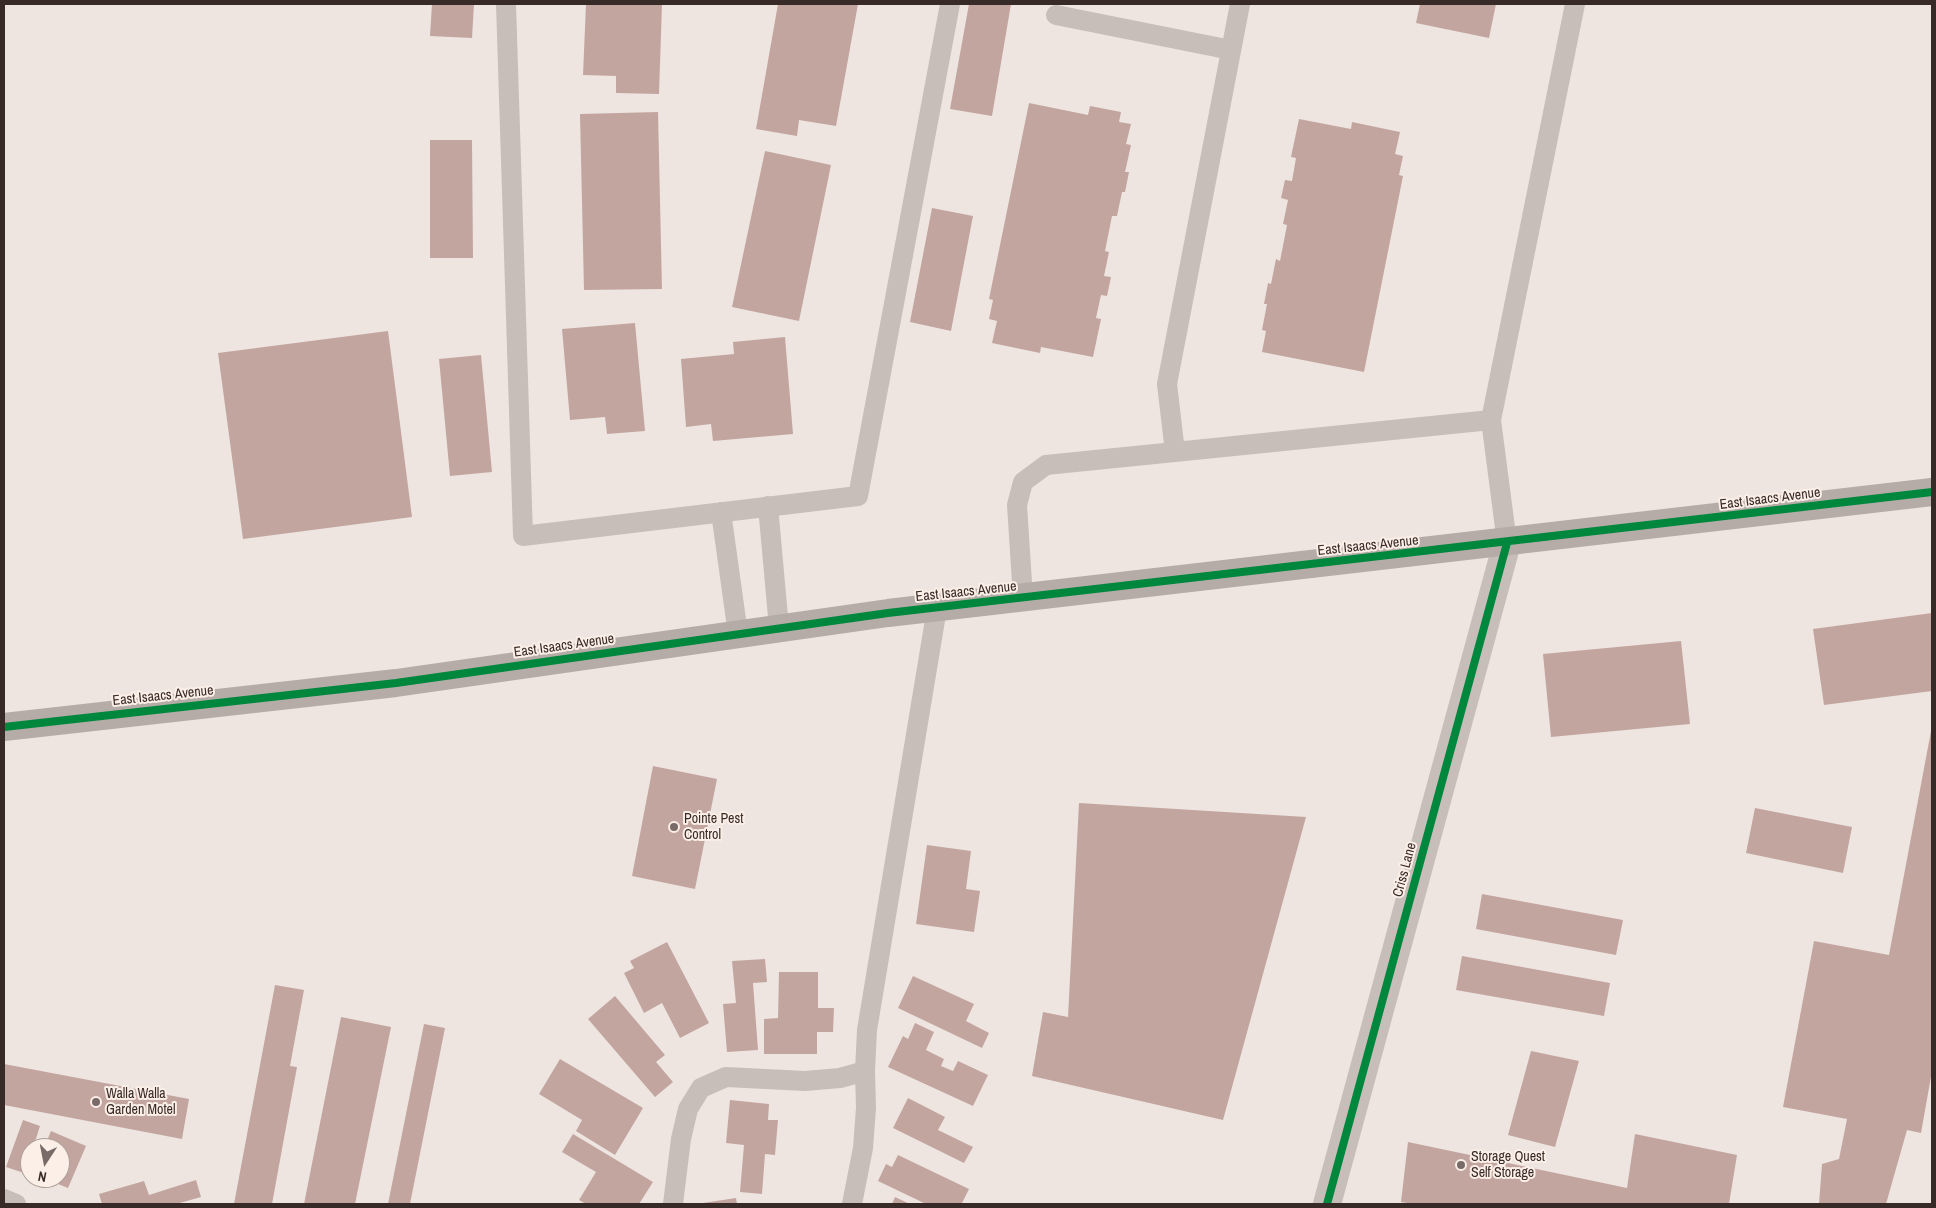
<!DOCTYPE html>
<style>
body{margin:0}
#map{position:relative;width:1936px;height:1208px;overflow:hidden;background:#eee5e0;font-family:"Archivo Narrow",sans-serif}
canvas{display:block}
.frame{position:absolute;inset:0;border:5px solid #382a27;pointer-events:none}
.north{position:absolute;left:20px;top:1138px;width:50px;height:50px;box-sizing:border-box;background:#fbefe7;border:1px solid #ada09a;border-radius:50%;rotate:191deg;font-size:14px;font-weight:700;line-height:20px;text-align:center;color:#382a27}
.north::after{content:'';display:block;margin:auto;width:18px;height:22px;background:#786b68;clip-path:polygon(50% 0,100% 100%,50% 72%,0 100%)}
</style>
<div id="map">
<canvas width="1936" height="1208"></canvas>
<div class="frame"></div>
<div class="north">N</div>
</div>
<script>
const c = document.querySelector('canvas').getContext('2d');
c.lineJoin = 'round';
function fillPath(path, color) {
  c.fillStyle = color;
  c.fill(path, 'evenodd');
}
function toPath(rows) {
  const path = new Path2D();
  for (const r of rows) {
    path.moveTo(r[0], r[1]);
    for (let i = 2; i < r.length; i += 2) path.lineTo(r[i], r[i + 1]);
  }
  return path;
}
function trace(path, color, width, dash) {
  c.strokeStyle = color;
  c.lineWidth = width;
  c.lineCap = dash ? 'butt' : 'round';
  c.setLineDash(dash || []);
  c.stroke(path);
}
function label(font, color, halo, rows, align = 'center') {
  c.font = font + ' "Archivo Narrow",sans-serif';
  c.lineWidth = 4;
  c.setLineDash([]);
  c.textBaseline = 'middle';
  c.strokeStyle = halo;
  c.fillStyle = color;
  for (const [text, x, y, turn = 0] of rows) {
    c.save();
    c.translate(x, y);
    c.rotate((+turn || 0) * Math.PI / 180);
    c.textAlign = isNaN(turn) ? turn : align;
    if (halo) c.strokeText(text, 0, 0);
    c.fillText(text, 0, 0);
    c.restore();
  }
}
const building = toPath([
 [432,4,474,4,472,38,430,36],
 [586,4,662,4,659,94,616,93,616,76,583,75],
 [778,4,858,4,836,126,799,120,797,136,756,129],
 [969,4,1011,4,992,116,950,109],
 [1420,4,1496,4,1489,38,1416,23],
 [1029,103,1088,115,1090,106,1121,112,1119,122,1131,124,1126,144,1131,145,1125,172,1129,172,1125,192,1122,192,1117,216,1112,216,1105,251,1109,252,1104,276,1111,277,1107,296,1101,295,1096,318,1101,319,1093,357,1041,347,1040,353,992,343,997,321,989,319,993,300,989,299],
 [658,112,662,289,584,290,580,114],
 [1299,119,1351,129,1352,122,1400,132,1395,154,1403,156,1399,175,1403,176,1364,372,1262,352,1266,331,1262,330,1267,304,1264,304,1268,283,1271,284,1276,259,1280,261,1287,225,1283,224,1288,200,1281,198,1285,180,1292,181,1296,158,1291,157],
 [430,140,472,140,473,258,430,258],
 [765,151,831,165,799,321,732,307],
 [932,208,973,216,951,331,910,322],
 [635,323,645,431,607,434,605,417,570,420,562,329],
 [388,331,412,517,243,539,218,353],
 [785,337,793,434,713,441,711,424,686,427,681,359,734,354,733,342],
 [481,355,492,472,450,476,439,359],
 [1932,613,1932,691,1824,705,1813,629],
 [1681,641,1690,724,1551,737,1543,654],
 [1931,731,1932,1071,1921,1133,1907,1130,1886,1204,1819,1204,1822,1164,1839,1159,1847,1119,1783,1107,1814,941,1889,955],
 [653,766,717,779,695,889,632,876],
 [1079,803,1306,817,1223,1120,1032,1076,1043,1012,1068,1017],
 [1755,808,1852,827,1843,873,1746,853],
 [927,845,971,851,966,889,980,891,974,932,916,924],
 [1482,894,1623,920,1616,955,1476,929],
 [667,942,709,1023,680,1038,662,1003,644,1013,624,973,634,968,630,961],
 [1462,956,1610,983,1604,1016,1456,990],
 [765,959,767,982,753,983,758,1050,727,1052,723,1004,736,1003,732,961],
 [779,972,818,972,818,1008,834,1008,833,1032,817,1032,817,1054,764,1054,764,1019,778,1018],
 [913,976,974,1004,966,1021,989,1033,982,1048,898,1008],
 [275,985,304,990,290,1066,297,1067,272,1204,234,1204],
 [615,996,665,1055,656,1062,673,1082,655,1097,588,1019],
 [341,1017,391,1027,355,1204,304,1204],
 [915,1023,934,1032,926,1050,944,1059,941,1066,953,1071,958,1061,988,1075,973,1106,888,1067,903,1036,908,1039],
 [424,1024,445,1028,410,1204,388,1204],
 [1531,1051,1579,1061,1555,1147,1508,1135],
 [560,1059,643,1108,615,1155,576,1131,582,1120,539,1094],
 [4,1064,189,1099,182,1139,4,1105],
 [908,1098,945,1117,938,1130,973,1147,964,1163,893,1128],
 [730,1100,769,1104,768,1120,778,1120,775,1155,765,1154,762,1194,740,1192,744,1145,726,1143],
 [23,1120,40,1126,33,1148,30,1148,30,1156,24,1173,6,1167],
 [51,1131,86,1146,68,1188,43,1178,60,1178,60,1148,44,1148],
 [573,1134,653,1182,639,1204,586,1204,579,1200,596,1172,562,1152],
 [1635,1134,1737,1155,1729,1204,1413,1204,1401,1202,1408,1142,1627,1188],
 [898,1155,969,1189,962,1203,966,1204,926,1204,878,1181,886,1164,892,1167],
 [196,1180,201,1197,176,1204,102,1204,99,1194,144,1181,149,1195],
 [895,1197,910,1204,892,1204],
 [736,1198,737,1204,703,1204,703,1203]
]);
const lane = toPath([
 [506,4,523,536,858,496,950,4],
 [1056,15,1231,50],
 [1491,420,1575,4],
 [1175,452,1167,384,1240,4],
 [768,506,779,628],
 [721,512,738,634],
 [1023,598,1017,505,1023,482,1046,465,1491,420,1507,543],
 [865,1071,867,1030,937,608],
 [4,1199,16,1204],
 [673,1204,681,1139,688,1109,701,1088,726,1077,805,1081,840,1078,865,1071,866,1108,863,1148,852,1204]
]);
const street = toPath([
 [1327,1204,1507,543]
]);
const primary = toPath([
 [4,727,396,683,888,613,1932,492]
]);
const cycleway = toPath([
 [4,727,396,683,888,613,1932,492],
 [1327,1204,1507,543]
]);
const markers = [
 [674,827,5,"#786b68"],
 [96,1102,5,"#786b68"],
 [1461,1165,5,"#786b68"]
];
const streetNames = [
 ["East Isaacs Avenue",1770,499,-7],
 ["East Isaacs Avenue",1368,546,-6],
 ["East Isaacs Avenue",966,592,-6],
 ["East Isaacs Avenue",564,646,-8],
 ["East Isaacs Avenue",163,696,-6],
 ["Criss Lane",1405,870,-75]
];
const poiNames = [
 ["Pointe Pest",684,819],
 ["Control",684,835],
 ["Walla Walla",106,1094],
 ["Garden Motel",106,1110],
 ["Storage Quest",1471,1157],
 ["Self Storage",1471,1173]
];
fillPath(building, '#c3a5a0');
trace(lane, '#c7beb9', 20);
trace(street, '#c7beb9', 28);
trace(primary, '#b5aca8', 28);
trace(cycleway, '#00873e', 8);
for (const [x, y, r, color] of markers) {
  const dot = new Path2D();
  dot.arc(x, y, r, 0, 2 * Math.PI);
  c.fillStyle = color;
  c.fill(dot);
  trace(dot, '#fbefe7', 2);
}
label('14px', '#382a27', '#fbefe7', streetNames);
label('14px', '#382a27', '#fbefe7', poiNames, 'left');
</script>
